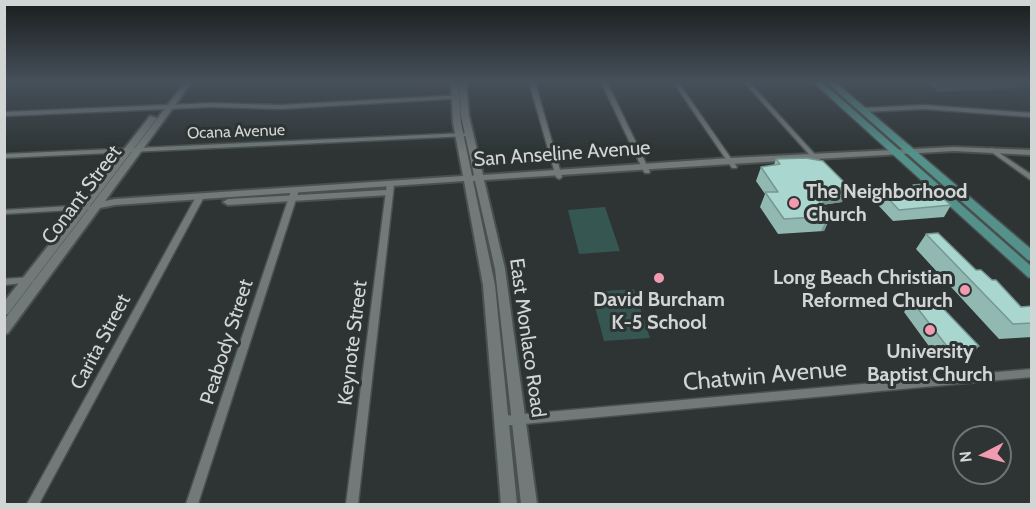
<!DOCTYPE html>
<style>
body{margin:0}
#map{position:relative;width:1036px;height:509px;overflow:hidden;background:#2d3433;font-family:Cabin,sans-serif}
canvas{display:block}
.frame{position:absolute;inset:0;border:6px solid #d1d5d4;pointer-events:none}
.north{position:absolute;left:952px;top:425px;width:60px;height:60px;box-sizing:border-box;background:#2d3433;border:2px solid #6f7473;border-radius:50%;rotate:264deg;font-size:16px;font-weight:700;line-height:24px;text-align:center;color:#d1d5d4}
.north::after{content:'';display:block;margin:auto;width:21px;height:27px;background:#f29ab0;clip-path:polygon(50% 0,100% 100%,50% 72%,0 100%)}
</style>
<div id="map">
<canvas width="1036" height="509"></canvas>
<div class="frame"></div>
<div class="north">N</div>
</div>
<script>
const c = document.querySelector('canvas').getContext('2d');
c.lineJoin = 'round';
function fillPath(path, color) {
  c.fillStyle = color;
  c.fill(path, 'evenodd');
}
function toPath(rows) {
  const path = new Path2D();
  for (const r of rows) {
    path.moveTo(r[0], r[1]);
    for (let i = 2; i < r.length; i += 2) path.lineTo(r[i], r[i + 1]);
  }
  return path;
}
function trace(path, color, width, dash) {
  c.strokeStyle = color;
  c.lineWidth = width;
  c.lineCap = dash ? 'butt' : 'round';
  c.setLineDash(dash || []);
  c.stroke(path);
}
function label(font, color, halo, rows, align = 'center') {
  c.font = font + ' Cabin,sans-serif';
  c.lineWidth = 6;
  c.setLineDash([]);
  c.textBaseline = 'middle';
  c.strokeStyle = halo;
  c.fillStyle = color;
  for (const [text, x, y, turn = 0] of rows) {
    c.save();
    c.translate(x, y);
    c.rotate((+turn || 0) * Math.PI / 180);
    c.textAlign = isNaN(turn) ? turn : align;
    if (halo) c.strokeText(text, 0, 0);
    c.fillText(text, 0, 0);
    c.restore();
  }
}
const green = toPath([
 [925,82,1010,82,1019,88,939,92],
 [605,207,620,251,579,254,568,210],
 [634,289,650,338,604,341,591,292]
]);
const minor = toPath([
 [529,82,535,82,562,177,561,178,559,179,556,177,529,82],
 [601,82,607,82,650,172,649,173,645,173,644,172,601,82],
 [673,82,678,82,737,167,736,168,732,168,673,82],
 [744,82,749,82,821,161,821,163,817,163,744,82],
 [463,95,466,97,465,98,280,109,212,107,4,116,4,112,212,103,280,105,463,95],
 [924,105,1032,113,1032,117,924,109,862,112,859,110,862,108,924,105],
 [466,133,469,135,468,136,4,158,4,154,466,133],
 [992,148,1032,175,1032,181,990,151,990,149,992,148],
 [387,183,393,183,394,185,358,504,346,504,387,183],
 [292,188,295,188,299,190,198,504,186,504,292,188],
 [197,195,200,195,204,197,39,504,27,504,197,195],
 [87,205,91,207,90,209,4,214,4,210,87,205],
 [30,277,33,278,34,280,33,282,4,285,4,279,30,277],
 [1032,369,1032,377,502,426,498,424,497,421,498,418,502,416,1032,369]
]);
const tertiary = toPath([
 [185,82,192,82,105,201,115,199,463,176,453,123,451,82,458,82,461,123,472,176,474,175,461,116,459,82,466,82,469,116,483,175,730,158,954,147,1032,150,1032,155,954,151,730,164,484,180,505,269,537,504,521,504,495,269,475,181,473,181,495,285,517,504,501,504,483,285,464,181,115,205,100,208,8,333,4,334,4,320,185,82],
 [150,116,157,118,8,314,4,315,4,302,150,116],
 [386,190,389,191,391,193,389,195,228,205,223,202,228,199,386,190]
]);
const secondary = toPath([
 [813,82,822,82,1032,267,1032,278,1028,277,813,82],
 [826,82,835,82,1032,250,1032,261,1028,260,826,82]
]);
const wall = toPath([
 [776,159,842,202,822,205,831,216,824,231,778,234,760,207,765,194,756,181,761,167,774,165],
 [913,185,951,205,944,217,893,221,878,205,884,194,908,194],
 [926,234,976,270,1021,307,1032,306,1032,337,999,339,916,249],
 [912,301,979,346,969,358,939,360,904,312]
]);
const shadedWall = toPath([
 [849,187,842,202,821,205,823,200,816,191],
 [828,216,831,216,824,231,821,231]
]);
const building = toPath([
 [806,158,823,161,849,187,816,191,823,200,818,200,831,216,784,219,765,192,778,192,761,167,780,164,776,159,806,158],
 [925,184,951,205,899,210,884,194,923,194,913,185,925,184],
 [938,233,976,270,981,270,992,280,996,280,1021,307,1032,306,1032,323,1013,324,926,234,938,233],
 [934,299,979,346,949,349,912,301,934,299]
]);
const markers = [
 [794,203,6,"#f29ab0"],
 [659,278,6,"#f29ab0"],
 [965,290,6,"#f29ab0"],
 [930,330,6,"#f29ab0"]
];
const farStreetnames = [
 ["Ocana Avenue",236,132,-2]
];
const streetNames = [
 ["San Anseline Avenue",562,154,-4],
 ["Conant Street",82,195,-53],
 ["East Monlaco Road",527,338,82],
 ["Carita Street",101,342,-62],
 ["Peabody Street",227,342,-72],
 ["Keynote Street",353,343,-83]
];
const poiNames = [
 ["The Neighborhood",806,192,"left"],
 ["Church",806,215,"left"],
 ["Long Beach Christian",953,278,"right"],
 ["Reformed Church",953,301,"right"],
 ["David Burcham",659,300],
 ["K-5 School",659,323],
 ["University",930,352],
 ["Baptist Church",930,375]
];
const nearStreetnames = [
 ["Chatwin Avenue",765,376,-5]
];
fillPath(green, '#365651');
trace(minor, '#4a504f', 3);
trace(tertiary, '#4a504f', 4);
trace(secondary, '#4a504f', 3);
fillPath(minor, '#717a78');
fillPath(tertiary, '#717a78');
fillPath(secondary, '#54918b');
fillPath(wall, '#91b9b2');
fillPath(shadedWall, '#769691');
fillPath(building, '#a9d7cf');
trace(building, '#769691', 1.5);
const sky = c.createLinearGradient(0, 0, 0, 154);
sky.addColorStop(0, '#191d1c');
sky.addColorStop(0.53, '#46505b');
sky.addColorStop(1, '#46505b00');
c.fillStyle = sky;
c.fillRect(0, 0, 1036, 154);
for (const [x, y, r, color] of markers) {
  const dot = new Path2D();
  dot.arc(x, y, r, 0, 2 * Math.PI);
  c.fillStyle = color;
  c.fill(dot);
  trace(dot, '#2d3433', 2);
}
label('16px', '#d1d5d4', '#2d3433', farStreetnames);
label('20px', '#d1d5d4', '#2d3433', streetNames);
label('bold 20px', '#d1d5d4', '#2d3433', poiNames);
label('24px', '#d1d5d4', '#2d3433', nearStreetnames);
</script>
